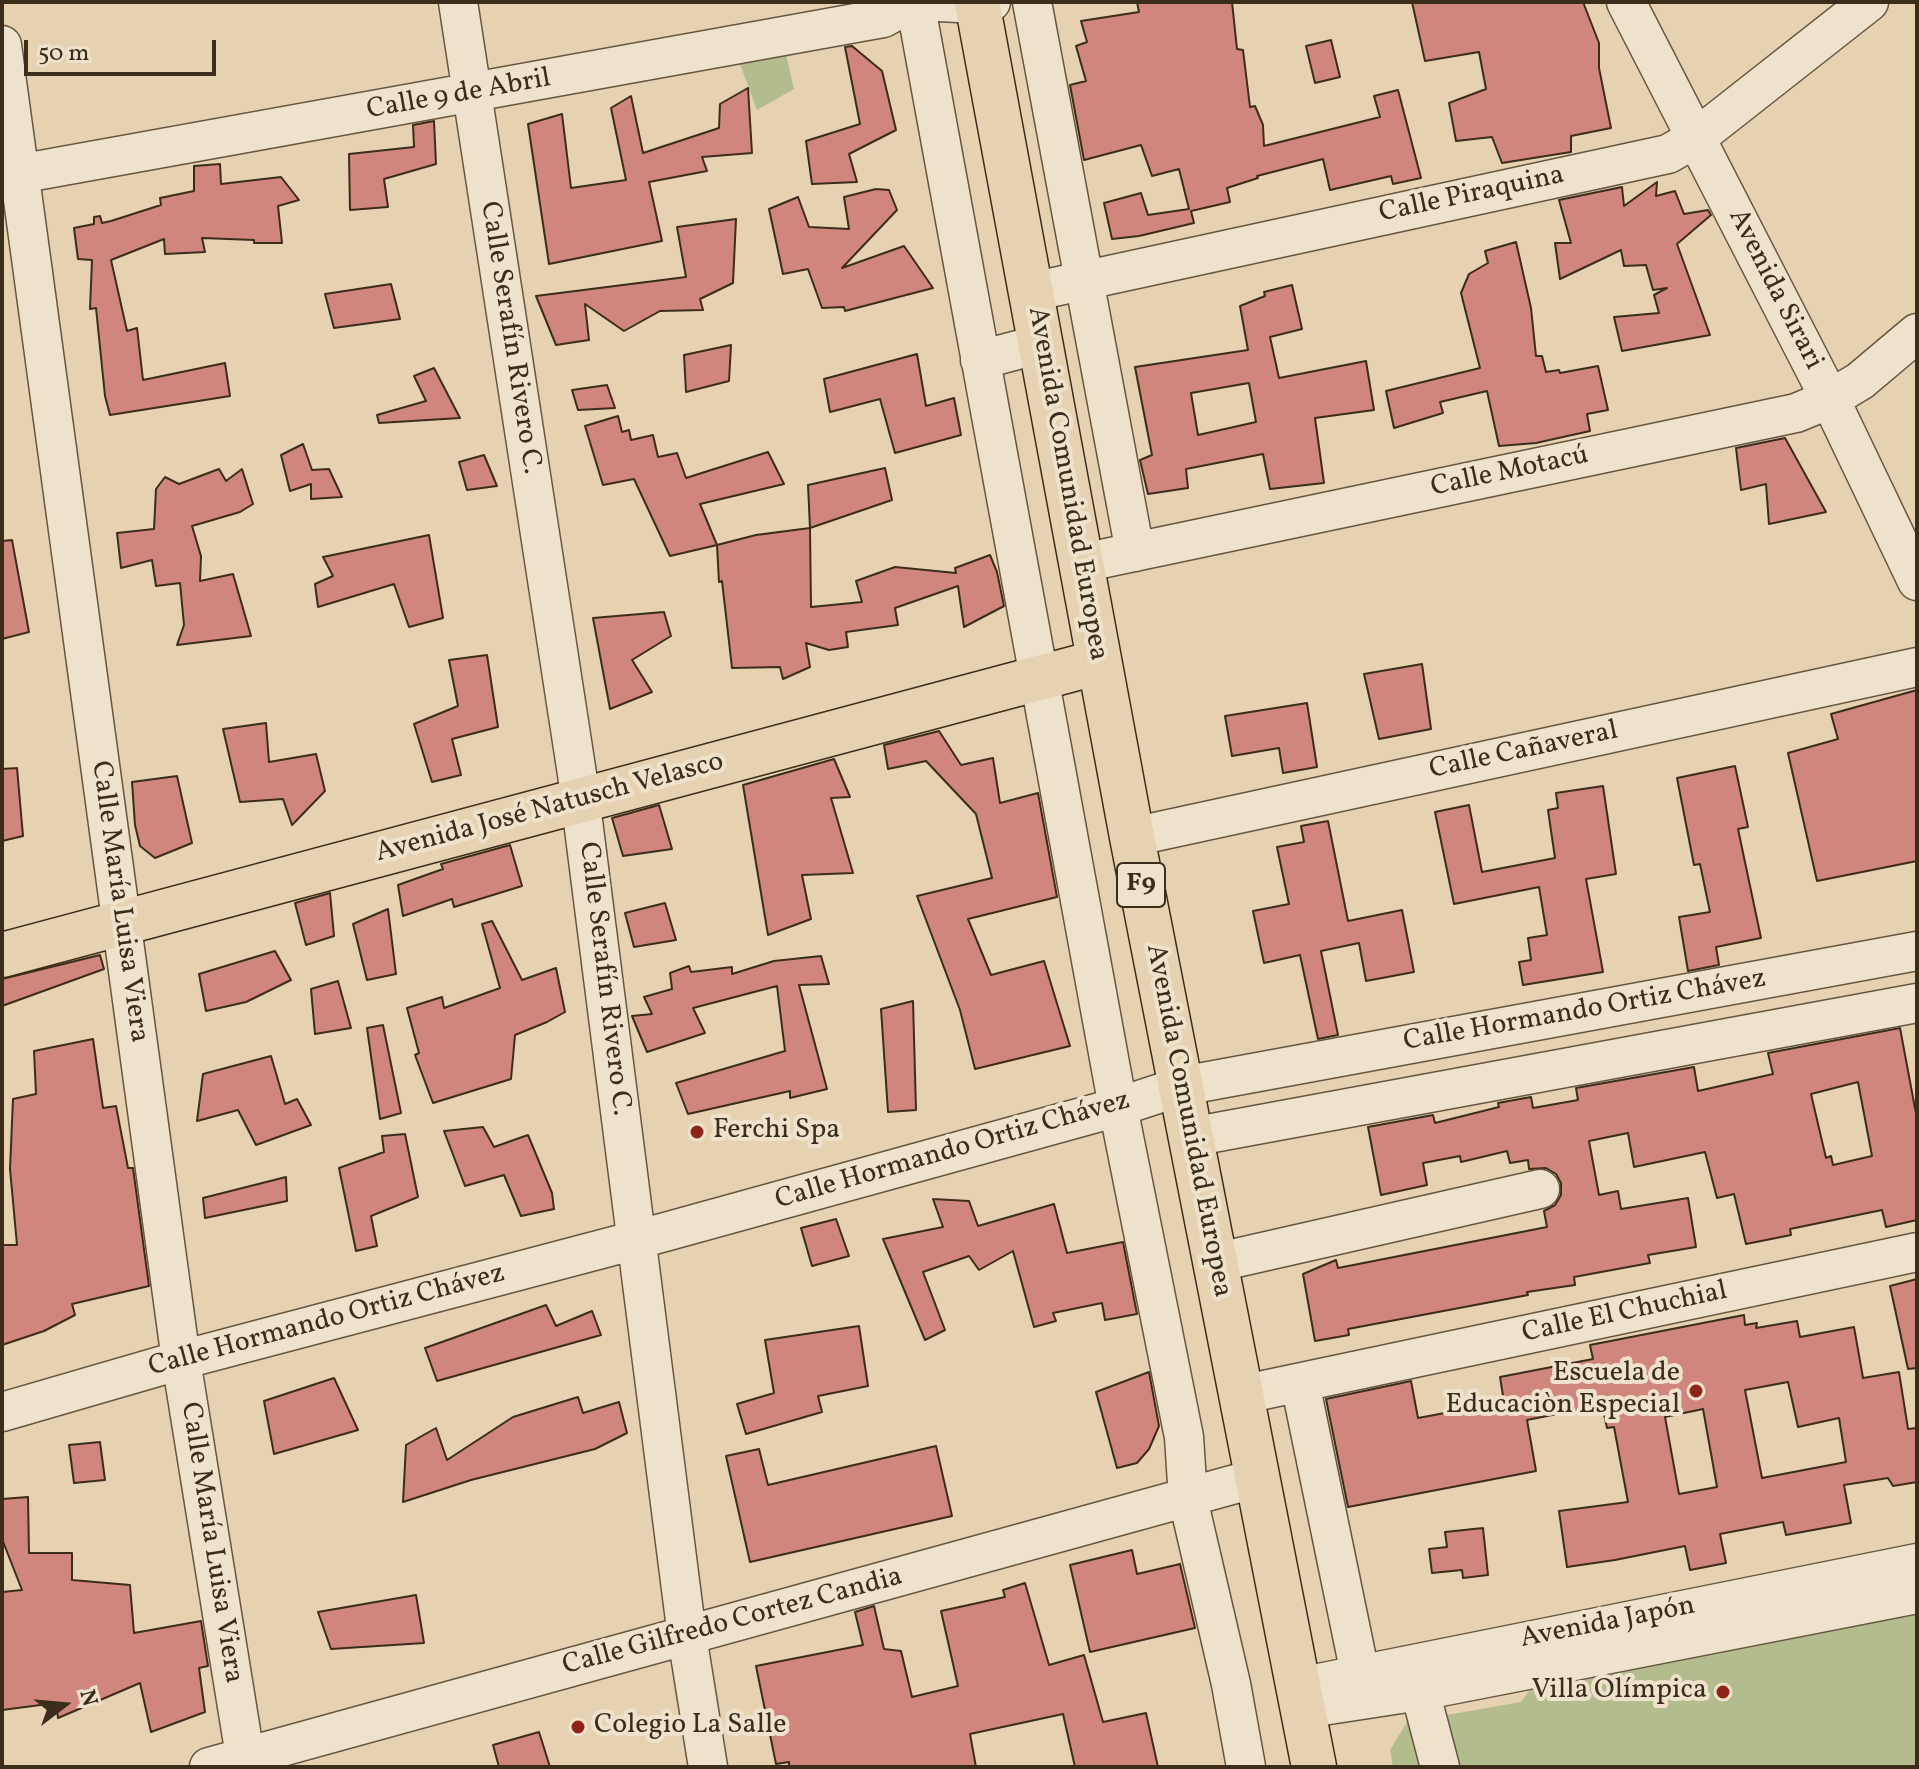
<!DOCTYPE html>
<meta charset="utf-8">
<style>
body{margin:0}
#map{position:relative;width:1919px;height:1769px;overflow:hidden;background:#e6d2b1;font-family:Vollkorn,serif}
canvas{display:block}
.frame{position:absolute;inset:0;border:4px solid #3b2d1a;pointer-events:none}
.north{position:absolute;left:24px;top:1665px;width:80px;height:80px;-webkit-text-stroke:6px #efe2cc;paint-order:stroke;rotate:74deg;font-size:22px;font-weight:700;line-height:32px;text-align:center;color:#3b2d1a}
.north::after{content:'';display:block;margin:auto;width:28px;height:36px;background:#3b2d1a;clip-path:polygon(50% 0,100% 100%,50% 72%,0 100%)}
.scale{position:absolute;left:24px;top:40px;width:192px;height:36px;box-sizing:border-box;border:4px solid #3b2d1a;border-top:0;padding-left:10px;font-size:24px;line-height:28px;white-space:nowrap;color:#3b2d1a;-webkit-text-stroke:6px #efe2cc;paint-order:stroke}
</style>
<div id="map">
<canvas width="1919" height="1769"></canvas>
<div class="frame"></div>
<div class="north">N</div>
<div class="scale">50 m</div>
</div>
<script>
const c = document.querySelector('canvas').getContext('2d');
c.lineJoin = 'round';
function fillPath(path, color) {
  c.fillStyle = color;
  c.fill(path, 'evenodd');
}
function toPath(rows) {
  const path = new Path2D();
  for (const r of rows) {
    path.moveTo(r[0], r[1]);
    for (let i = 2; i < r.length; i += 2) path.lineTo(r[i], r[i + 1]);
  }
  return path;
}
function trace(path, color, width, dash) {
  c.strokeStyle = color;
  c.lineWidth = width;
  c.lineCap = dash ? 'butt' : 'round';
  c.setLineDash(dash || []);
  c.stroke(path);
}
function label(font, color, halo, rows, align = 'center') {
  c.font = font + ' Vollkorn,serif';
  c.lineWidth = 8;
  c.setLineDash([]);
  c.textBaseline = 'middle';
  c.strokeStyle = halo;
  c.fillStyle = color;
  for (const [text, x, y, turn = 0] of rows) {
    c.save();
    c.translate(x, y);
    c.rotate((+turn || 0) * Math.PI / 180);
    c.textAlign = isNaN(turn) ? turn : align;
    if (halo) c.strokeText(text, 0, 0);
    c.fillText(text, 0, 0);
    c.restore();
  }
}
const green = toPath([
 [784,46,794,89,757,110,737,56],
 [1917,1611,1917,1767,1393,1767,1390,1750,1407,1722,1521,1702,1535,1683]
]);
const building = toPath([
 [1137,2,1232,2,1237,49,1243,50,1250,107,1255,106,1263,125,1264,146,1380,117,1374,96,1398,90,1421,178,1393,184,1391,176,1330,190,1323,159,1257,176,1258,178,1227,188,1230,202,1191,211,1194,223,1139,236,1112,239,1104,203,1141,193,1148,215,1189,209,1179,169,1152,176,1141,145,1084,160,1070,85,1086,81,1076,46,1087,42,1081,21,1139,12,1137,2],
 [1412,2,1583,2,1599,43,1599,68,1611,128,1571,136,1571,152,1502,163,1492,137,1456,141,1449,103,1486,89,1479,52,1425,61,1412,2],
 [1331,40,1340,77,1315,83,1306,46,1331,40],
 [852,46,882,71,896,130,849,154,857,182,812,184,806,141,860,124,845,47,852,46],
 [748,88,752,153,702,157,707,171,649,182,662,241,549,264,528,124,562,114,571,188,626,180,611,108,631,96,643,153,719,128,720,104,748,88],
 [434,121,436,164,384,179,388,207,350,210,349,154,414,147,413,125,434,121],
 [220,164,221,184,281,177,299,200,278,206,282,243,254,243,254,240,202,238,205,252,165,254,164,239,111,260,127,331,137,328,143,380,225,363,230,396,110,415,105,396,96,308,90,309,92,260,78,259,74,228,94,224,94,217,100,216,102,223,111,221,161,205,160,198,194,191,194,166,220,164],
 [1657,182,1656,196,1675,191,1684,214,1708,210,1711,215,1677,244,1710,335,1622,351,1614,317,1659,313,1654,295,1667,288,1653,290,1646,265,1624,266,1621,250,1560,279,1555,243,1571,243,1559,200,1622,187,1624,206,1657,182],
 [876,189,889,190,897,210,842,268,904,246,933,288,845,311,844,307,822,308,808,269,783,274,769,209,798,197,809,227,849,229,844,197,876,189],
 [736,219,733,283,700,299,703,310,660,311,624,331,585,304,589,340,556,345,536,296,686,277,677,227,736,219],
 [1516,242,1531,308,1536,356,1542,356,1546,372,1559,370,1560,373,1598,366,1608,410,1587,414,1590,431,1536,443,1499,446,1487,391,1440,402,1443,413,1394,428,1386,391,1480,368,1461,293,1469,274,1488,263,1485,251,1516,242],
 [391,284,400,319,334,328,325,294,391,284],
 [1292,285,1302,329,1270,337,1279,378,1366,361,1374,410,1315,418,1324,483,1270,489,1263,454,1186,469,1188,488,1148,494,1140,460,1152,455,1135,367,1248,350,1240,306,1265,296,1264,292,1292,285],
 [1249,383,1256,422,1198,435,1191,393,1249,383],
 [731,345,729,381,686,392,684,355,731,345],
 [917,354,926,406,954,398,961,435,895,453,880,399,830,412,824,379,917,354],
 [434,368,460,418,379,423,377,415,426,401,414,376,434,368],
 [607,385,615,408,578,410,572,390,607,385],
 [618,416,622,432,629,430,631,440,653,435,658,457,677,453,686,478,768,452,784,484,700,504,717,545,670,556,634,479,603,485,585,426,618,416],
 [1785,438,1826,512,1769,524,1766,484,1741,490,1736,448,1785,438],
 [303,444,312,470,329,469,342,497,311,499,311,484,290,491,281,455,303,444],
 [484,455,497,486,467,490,459,462,484,455],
 [885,468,892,500,810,528,808,485,885,468],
 [219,469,226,481,242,469,253,504,240,512,192,526,201,556,200,581,233,574,251,636,177,645,184,625,180,583,156,586,152,560,121,568,117,533,154,529,156,489,165,477,179,484,219,469],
 [810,528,811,607,862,602,856,581,895,567,956,573,955,568,990,555,997,572,1004,606,964,627,958,586,895,608,898,625,846,632,848,647,829,650,806,643,810,667,783,679,780,667,732,668,722,581,719,582,717,545,756,535,810,528],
 [429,535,443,618,409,627,394,584,318,607,315,584,333,576,323,557,429,535],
 [12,540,29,632,2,639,2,541,12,540],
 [664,612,671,636,632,660,652,692,610,709,593,618,664,612],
 [487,655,498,727,452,739,461,775,432,782,414,724,458,706,449,660,487,655],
 [1422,664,1431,729,1379,739,1364,674,1422,664],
 [1917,690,1917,861,1817,881,1788,753,1838,739,1831,714,1917,690],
 [1307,703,1317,767,1283,773,1279,748,1232,756,1225,716,1307,703],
 [266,723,269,762,316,754,325,791,292,825,283,799,240,802,223,729,266,723],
 [939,731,961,765,993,758,1000,803,1038,793,1057,897,968,919,991,975,1044,961,1070,1046,975,1069,960,1010,917,896,992,878,976,814,926,761,888,769,884,745,939,731],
 [834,759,850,797,831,798,853,873,802,875,811,919,768,935,743,785,834,759],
 [1735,766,1748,827,1738,829,1761,938,1716,947,1719,965,1688,971,1679,917,1710,912,1700,864,1694,865,1677,778,1735,766],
 [17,768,23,836,2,841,2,769,17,768],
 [177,776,192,843,155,858,140,846,135,825,132,782,177,776],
 [1603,786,1616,874,1586,879,1603,972,1523,985,1519,962,1531,960,1528,938,1547,935,1539,887,1454,904,1435,812,1469,805,1482,872,1555,858,1548,810,1558,808,1556,793,1603,786],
 [659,805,672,849,623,856,612,818,659,805],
 [1328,821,1348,921,1402,910,1414,972,1366,981,1359,943,1321,951,1338,1035,1318,1039,1300,955,1264,963,1253,911,1289,904,1277,847,1304,842,1301,826,1328,821],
 [510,845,522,886,454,907,452,899,403,916,398,885,443,869,441,864,510,845],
 [330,893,334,936,306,945,295,903,330,893],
 [665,903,676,940,634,947,625,913,665,903],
 [388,909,396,974,367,980,353,924,388,909],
 [492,921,522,980,556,968,565,1012,547,1022,515,1035,511,1079,433,1103,415,1055,419,1053,407,1008,442,997,444,1008,500,988,482,924,492,921],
 [275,951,291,980,246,1002,206,1011,199,974,275,951],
 [100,955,104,969,2,1006,2,979,100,955],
 [821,956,829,984,799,985,827,1089,790,1098,790,1091,688,1114,676,1083,785,1051,777,986,693,1008,705,1033,647,1052,632,1016,652,1014,644,997,672,989,670,973,689,966,691,972,732,967,732,974,774,961,821,956],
 [338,981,351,1028,315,1034,311,989,338,981],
 [913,1001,916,1110,888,1112,881,1009,913,1001],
 [383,1025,401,1113,380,1119,367,1028,383,1025],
 [1900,1028,1917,1119,1917,1220,1886,1227,1882,1210,1790,1229,1791,1235,1746,1244,1734,1194,1717,1198,1705,1152,1634,1167,1628,1133,1589,1141,1599,1195,1618,1191,1621,1209,1688,1198,1696,1247,1648,1255,1650,1263,1574,1277,1575,1285,1527,1292,1528,1295,1348,1329,1349,1335,1315,1341,1303,1274,1336,1260,1338,1268,1547,1227,1544,1211,1555,1205,1561,1195,1561,1183,1556,1174,1546,1168,1529,1169,1528,1160,1510,1163,1507,1151,1461,1162,1460,1156,1423,1163,1427,1185,1381,1195,1368,1127,1433,1115,1435,1123,1499,1107,1498,1103,1531,1097,1533,1108,1578,1100,1576,1088,1694,1067,1698,1091,1773,1074,1768,1053,1900,1028],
 [1858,1082,1872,1156,1833,1165,1831,1156,1826,1158,1811,1094,1858,1082],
 [93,1039,103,1108,116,1106,128,1168,133,1168,149,1286,72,1304,75,1315,44,1331,2,1345,2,1245,17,1245,10,1169,13,1099,36,1094,34,1051,93,1039],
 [271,1056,285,1104,297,1099,311,1125,256,1145,238,1110,197,1121,203,1074,271,1056],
 [483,1127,494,1147,528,1135,552,1193,554,1209,521,1216,504,1175,465,1186,444,1131,483,1127],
 [405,1134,418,1197,371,1216,377,1246,356,1251,339,1168,384,1152,382,1136,405,1134],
 [286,1177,287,1201,205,1218,203,1198,286,1177],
 [933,1199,969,1201,978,1226,1054,1204,1067,1253,1123,1242,1137,1314,1105,1320,1102,1303,1053,1313,1056,1321,1034,1327,1013,1251,979,1270,969,1256,923,1272,945,1330,925,1340,883,1239,943,1227,933,1199],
 [836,1219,849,1256,812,1266,801,1228,836,1219],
 [1917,1279,1917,1368,1908,1369,1890,1286,1917,1279],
 [546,1305,556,1326,592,1311,601,1335,437,1381,425,1348,546,1305],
 [1744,1315,1745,1325,1757,1323,1756,1328,1797,1321,1800,1337,1854,1327,1863,1378,1899,1372,1908,1429,1917,1428,1917,1482,1893,1486,1888,1478,1844,1485,1851,1523,1786,1535,1783,1522,1720,1534,1726,1563,1690,1570,1685,1546,1615,1560,1567,1567,1559,1511,1628,1502,1614,1427,1607,1428,1602,1405,1527,1420,1536,1471,1348,1507,1326,1399,1411,1381,1418,1418,1504,1402,1500,1377,1593,1359,1590,1345,1744,1315],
 [1788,1382,1798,1427,1839,1418,1846,1462,1762,1478,1745,1390,1788,1382],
 [1703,1409,1717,1487,1679,1494,1665,1417,1703,1409],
 [859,1326,868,1386,818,1396,822,1412,746,1434,737,1404,774,1393,765,1340,859,1326],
 [1149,1372,1159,1426,1149,1449,1137,1463,1117,1468,1096,1392,1149,1372],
 [334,1378,358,1430,274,1454,264,1401,334,1378],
 [578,1397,583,1413,619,1402,627,1433,595,1449,471,1480,403,1502,406,1445,436,1428,447,1460,513,1417,578,1397],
 [100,1442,105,1480,74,1483,69,1445,100,1442],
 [936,1446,952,1516,750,1562,726,1456,759,1449,768,1485,936,1446],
 [28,1497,29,1553,72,1553,72,1580,130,1585,134,1633,201,1621,208,1666,199,1668,205,1712,151,1732,140,1683,58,1718,56,1703,2,1710,2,1592,22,1590,2,1539,2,1499,28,1497],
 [1483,1528,1488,1575,1463,1578,1462,1570,1432,1573,1429,1549,1447,1547,1445,1532,1483,1528],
 [1132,1550,1137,1574,1180,1564,1195,1628,1090,1652,1070,1565,1132,1550],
 [1025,1583,1049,1665,1084,1655,1103,1722,1146,1713,1158,1767,1075,1767,1063,1714,970,1734,976,1767,789,1767,789,1762,776,1764,756,1666,863,1645,855,1612,874,1606,884,1649,901,1651,912,1697,958,1686,941,1611,1005,1597,1003,1590,1025,1583],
 [416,1595,424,1643,331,1649,318,1612,416,1595],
 [539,1732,550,1767,499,1767,493,1745,539,1732]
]);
const minor = toPath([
 [458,2,577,774,687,1636,708,1767],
 [915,2,1118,1107,1184,1437,1188,1499,1231,1684,1246,1767],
 [939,2,978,4,991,2],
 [1032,2,1135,552],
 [1626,2,1830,399,1917,581],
 [2,45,181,1360,245,1756],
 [2,177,883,18,912,2],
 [1031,292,1668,154,1696,138,1869,2],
 [980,360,1040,344],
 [1082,563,1796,413,1830,399,1860,381,1917,333],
 [1132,837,1917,667],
 [1191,1137,1917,1003],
 [1214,1263,1540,1189],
 [1300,1383,1365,1698],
 [1240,1395,1917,1252],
 [2,1412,181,1360,636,1240,1118,1107,1182,1086,1917,951],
 [1299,1687,1917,1563],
 [1420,1691,1440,1767],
 [1322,1706,1420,1691,1917,1594],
 [209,1767,1257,1478]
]);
const major = toPath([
 [2,955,1099,662]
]);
const highway = toPath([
 [977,2,1132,837,1314,1767]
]);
const markers = [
 [697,1132,8,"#8f2418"],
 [1696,1391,8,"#8f2418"],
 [1723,1692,8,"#8f2418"],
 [578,1727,8,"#8f2418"]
];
const shields = [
 [1141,885,48]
];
const shieldNames = [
 ["F9",1141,885]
];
const streetNames = [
 ["Calle 9 de Abril",459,96,-10],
 ["Calle Piraquina",1472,196,-12],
 ["Avenida Sirari",1774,290,63],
 ["Calle Serafín Rivero C.",509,338,81],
 ["Calle Motacú",1510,473,-12],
 ["Avenida Comunidad Europea",1066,484,80],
 ["Calle Cañaveral",1524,752,-12],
 ["Avenida José Natusch Velasco",550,809,-15],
 ["Calle María Luisa Viera",118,902,82],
 ["Calle Serafín Rivero C.",603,979,83],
 ["Calle Hormando Ortiz Chávez",1585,1012,-10],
 ["Avenida Comunidad Europea",1187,1121,79],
 ["Calle Hormando Ortiz Chávez",953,1152,-16],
 ["Calle El Chuchial",1625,1314,-12],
 ["Calle Hormando Ortiz Chávez",327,1322,-15],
 ["Calle María Luisa Viera",210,1543,81],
 ["Calle Gilfredo Cortez Candia",733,1623,-15],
 ["Avenida Japón",1608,1624,-11]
];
const poiNames = [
 ["Ferchi Spa",713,1132],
 ["Escuela de",1680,1375,"right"],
 ["Educaciòn Especial",1680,1407,"right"],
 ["Villa Olímpica",1707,1692,"right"],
 ["Colegio La Salle",594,1727]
];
fillPath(green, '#b3bc8d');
fillPath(building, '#d0867c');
trace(building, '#3b2d1a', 2);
trace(minor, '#665640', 41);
trace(major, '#3b2d1a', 47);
trace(highway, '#3b2d1a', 47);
trace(minor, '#efe2cc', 38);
trace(major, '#e6d2b1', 44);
trace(highway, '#e6d2b1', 44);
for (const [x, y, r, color] of markers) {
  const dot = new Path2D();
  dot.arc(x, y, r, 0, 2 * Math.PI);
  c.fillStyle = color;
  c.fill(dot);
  trace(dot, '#efe2cc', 3);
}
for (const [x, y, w] of shields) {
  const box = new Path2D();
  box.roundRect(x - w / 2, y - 22, w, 44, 6);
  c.fillStyle = '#efe2cc';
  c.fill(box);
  trace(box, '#3b2d1a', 2);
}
label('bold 26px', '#3b2d1a', null, shieldNames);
label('28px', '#3b2d1a', '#efe2cc', streetNames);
label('28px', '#3b2d1a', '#efe2cc', poiNames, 'left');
</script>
